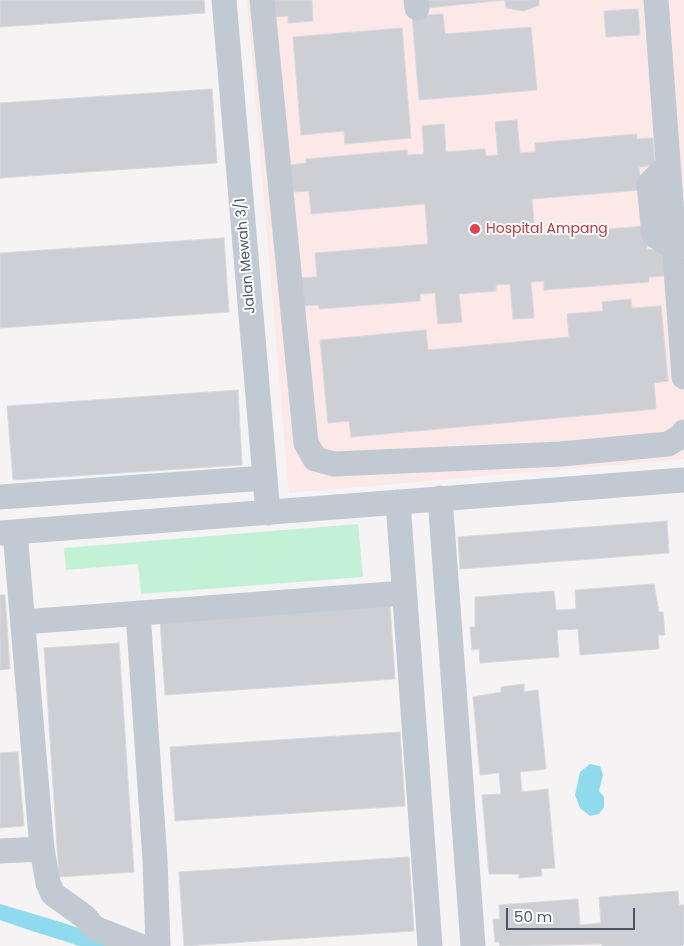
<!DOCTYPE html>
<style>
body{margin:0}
#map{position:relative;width:684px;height:946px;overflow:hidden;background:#f5f3f3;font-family:Poppins,sans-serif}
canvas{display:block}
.scale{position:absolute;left:506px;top:908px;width:129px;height:22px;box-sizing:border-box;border:2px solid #4a5661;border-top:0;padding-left:6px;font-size:15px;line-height:18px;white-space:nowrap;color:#4a5661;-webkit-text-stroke:4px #fff;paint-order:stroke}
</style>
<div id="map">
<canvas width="684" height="946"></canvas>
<div class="scale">50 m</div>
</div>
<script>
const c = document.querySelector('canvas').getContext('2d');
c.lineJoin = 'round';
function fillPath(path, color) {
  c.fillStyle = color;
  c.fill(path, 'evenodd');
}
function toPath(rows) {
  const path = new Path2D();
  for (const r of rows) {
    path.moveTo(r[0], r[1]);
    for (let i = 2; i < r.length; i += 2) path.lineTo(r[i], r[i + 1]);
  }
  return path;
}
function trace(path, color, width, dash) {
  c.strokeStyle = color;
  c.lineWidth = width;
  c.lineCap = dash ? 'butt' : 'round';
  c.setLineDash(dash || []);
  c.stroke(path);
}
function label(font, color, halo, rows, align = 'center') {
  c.font = font + ' Poppins,sans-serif';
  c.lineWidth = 4;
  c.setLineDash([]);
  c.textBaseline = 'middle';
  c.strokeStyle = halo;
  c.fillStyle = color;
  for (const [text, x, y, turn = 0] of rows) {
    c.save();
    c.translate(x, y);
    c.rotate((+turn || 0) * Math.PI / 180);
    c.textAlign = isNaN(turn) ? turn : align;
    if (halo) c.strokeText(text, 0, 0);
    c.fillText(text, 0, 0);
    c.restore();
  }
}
const medical = toPath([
 [247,0,684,0,684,459,289,493]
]);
const green = toPath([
 [358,524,363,577,141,594,138,564,66,570,64,548]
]);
const water = toPath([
 [590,764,600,766,603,775,599,791,604,797,604,807,599,814,590,816,580,808,575,795,580,772],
 [0,904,64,923,131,946,80,946,29,930,0,920]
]);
const building = toPath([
 [0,0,204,0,205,13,0,27,0,0],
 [272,0,312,0,313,21,288,23,288,16,273,17,272,0],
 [426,0,505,0,427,8,426,0],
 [505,0,539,0,539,5,524,11,506,8,505,0],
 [638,9,640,35,606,37,604,11,638,9],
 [443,14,445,34,531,27,537,90,419,100,412,16,443,14],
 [402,28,411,138,345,144,344,131,301,135,293,37,402,28],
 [212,89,217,163,0,178,0,103,212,89],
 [517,120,520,153,535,152,535,143,637,134,637,139,653,138,655,165,639,167,641,190,532,199,535,235,645,226,647,250,663,248,665,276,649,277,649,282,544,290,544,281,531,282,534,318,513,319,510,284,496,285,496,291,459,294,462,322,438,324,435,293,420,294,420,301,319,309,319,305,303,306,300,278,317,277,315,253,428,244,425,204,311,214,309,191,292,192,290,165,306,163,306,159,407,150,408,155,424,154,422,126,444,124,446,152,485,149,486,156,498,155,495,122,517,120],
 [224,238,229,312,0,328,0,253,224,238],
 [631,299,632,308,661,306,668,381,654,383,656,409,351,437,349,421,328,423,320,340,426,330,428,350,569,337,567,314,603,311,602,302,631,299],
 [238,390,242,465,13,480,7,406,238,390],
 [667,521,669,553,460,569,458,537,667,521],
 [654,584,659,612,663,612,665,635,658,635,659,649,580,655,578,629,557,630,559,657,480,663,479,649,472,650,470,627,475,627,475,597,554,591,556,610,576,609,575,590,654,584],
 [0,595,5,595,10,669,0,670,0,595],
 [390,605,395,679,165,695,160,620,390,605],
 [119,643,134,872,59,877,44,648,119,643],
 [524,684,524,692,538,690,546,769,520,772,522,792,548,789,555,868,541,869,542,876,519,878,519,874,489,874,482,795,501,794,499,773,480,775,473,697,501,692,501,687,524,684],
 [400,732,405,806,175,821,170,747,400,732],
 [18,752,24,826,0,828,0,753,18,752],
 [409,857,414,931,184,946,179,872,409,857],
 [678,891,679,905,684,905,684,944,682,946,602,946,602,944,500,946,499,942,495,942,493,919,500,919,499,905,578,899,580,925,601,923,599,897,678,891]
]);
const minor = toPath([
 [224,0,268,513],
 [262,0,306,443,315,459,334,464,561,454,668,444,683,435,684,432],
 [416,0,417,8],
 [656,0,684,377],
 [668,165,649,184,654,235,674,247,684,246],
 [0,497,265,478],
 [440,498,473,946],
 [398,502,430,946],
 [15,532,42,849,48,883,53,894,85,917,94,928,140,946],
 [0,533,684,480],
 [138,613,155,860,158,946],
 [23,622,404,593],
 [0,851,42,849]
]);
const markers = [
 [475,229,6,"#e0444e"]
];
const healthNames = [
 ["Hospital Ampang",486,229]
];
const streetNames = [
 ["Jalan Mewah 3/1",246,256,-95]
];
fillPath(medical, '#fce8e6');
fillPath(green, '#c3f1d5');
fillPath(water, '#90daee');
fillPath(building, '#cdcfd5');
trace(building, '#d7d9de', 1);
trace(minor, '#c1cad2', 25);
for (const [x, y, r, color] of markers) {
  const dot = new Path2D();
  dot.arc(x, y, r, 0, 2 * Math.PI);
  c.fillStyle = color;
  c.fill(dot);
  trace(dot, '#fff', 2);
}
label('14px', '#be3a42', '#fff', healthNames, 'left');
label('14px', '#4a5661', '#fff', streetNames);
</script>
